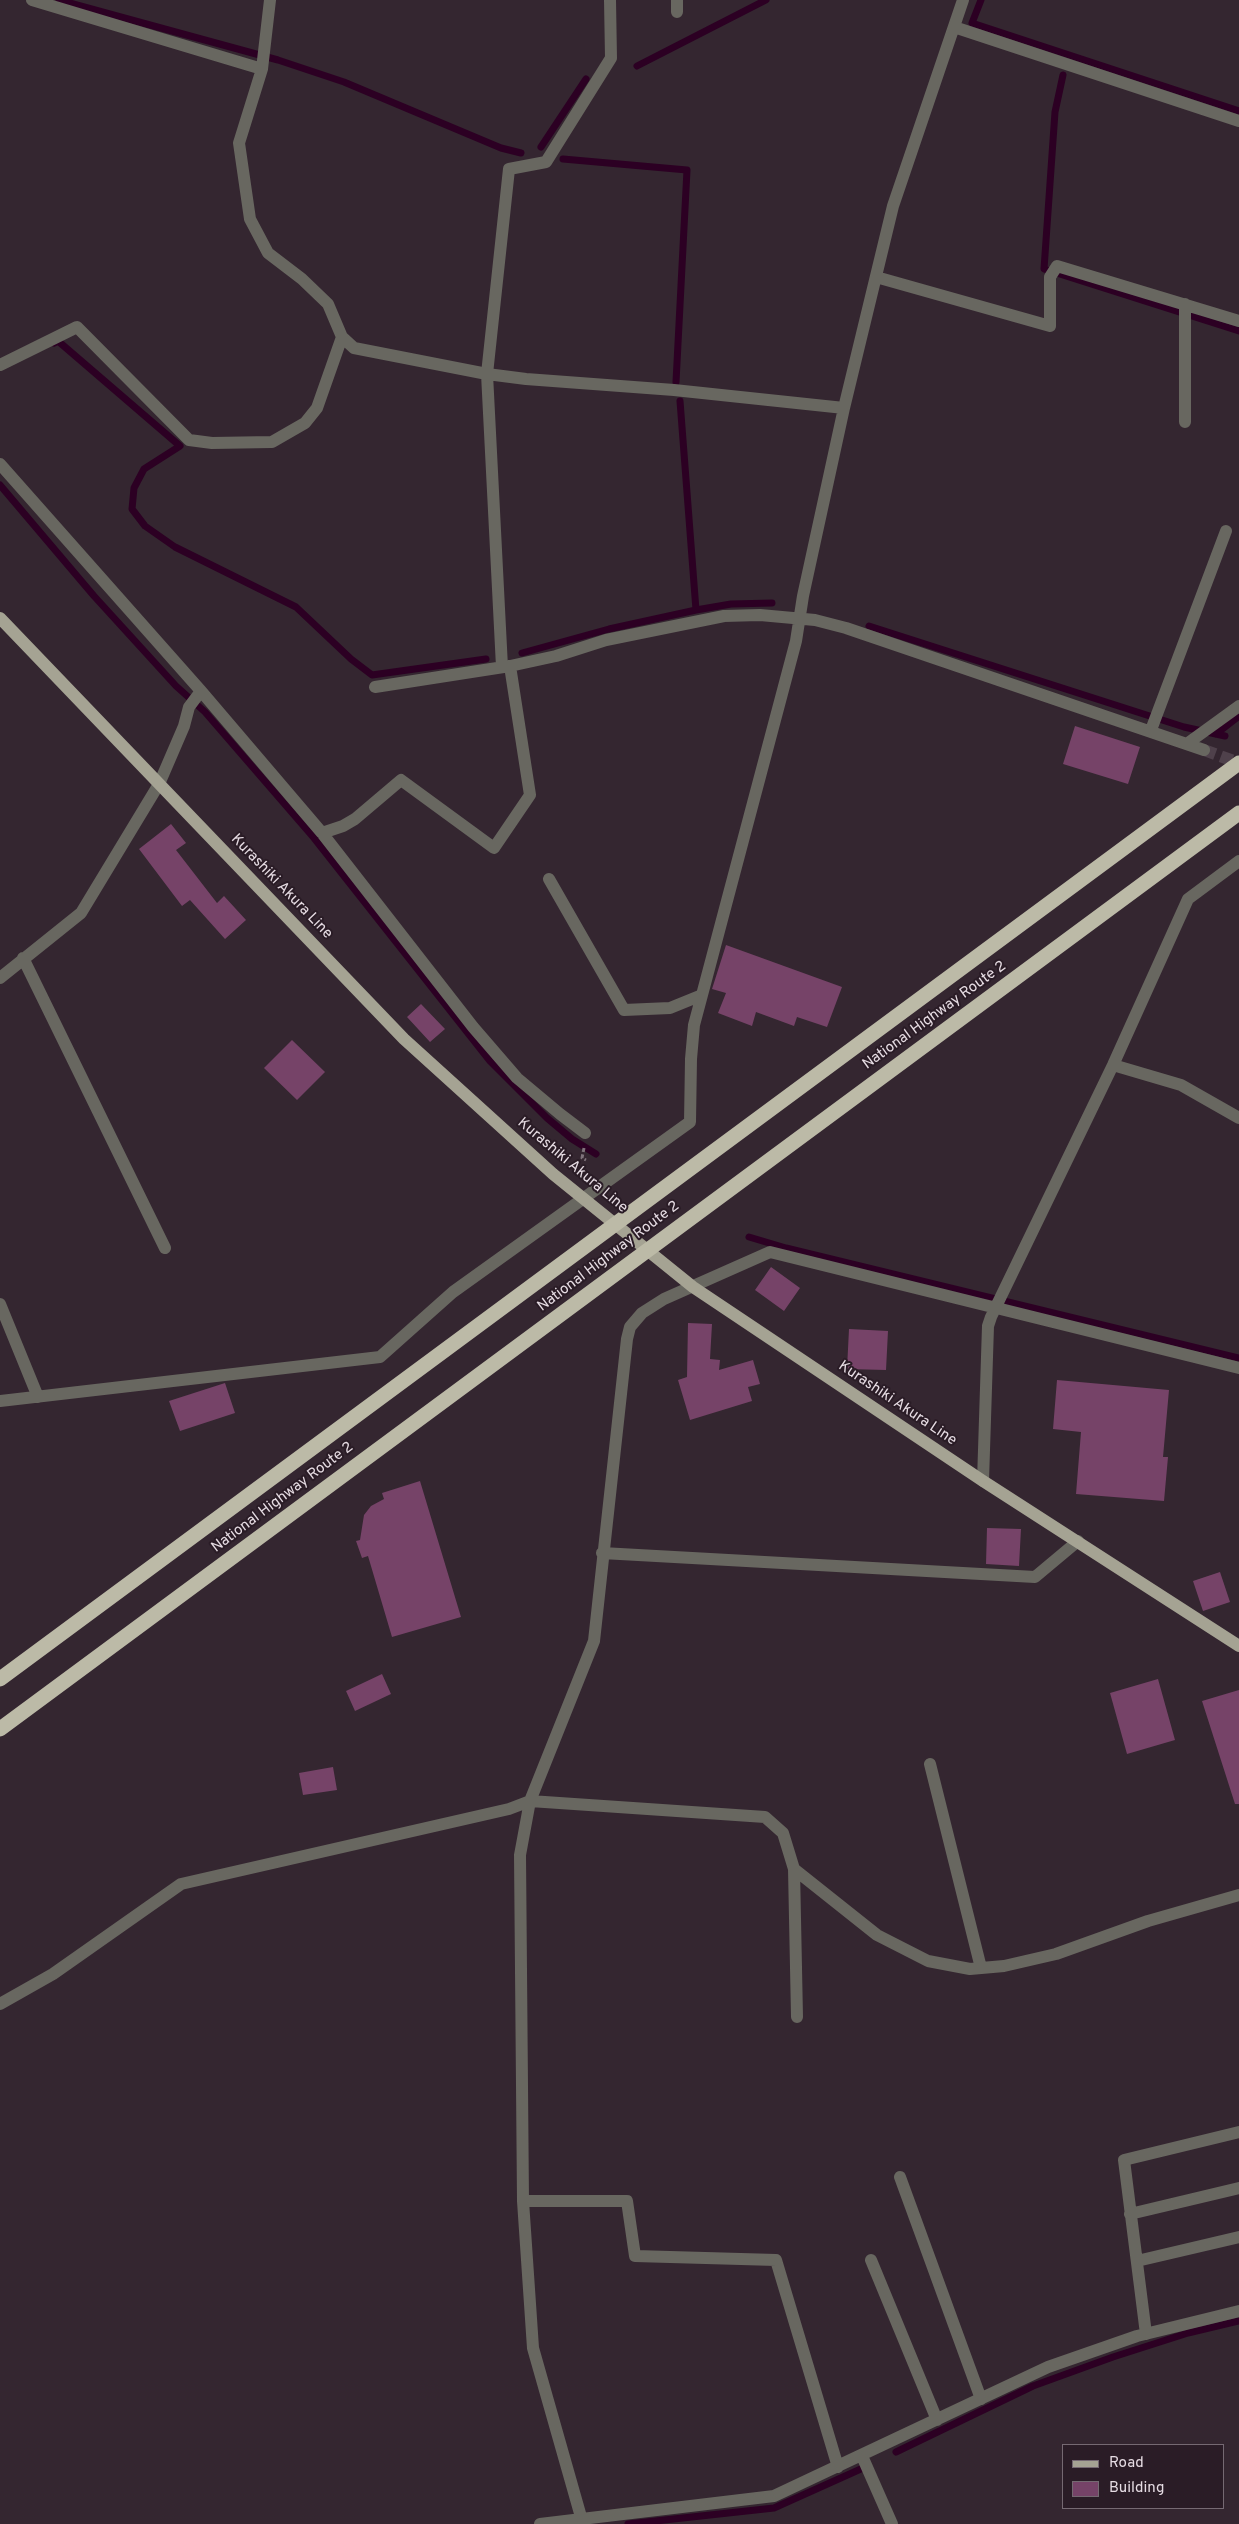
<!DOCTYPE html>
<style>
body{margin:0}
#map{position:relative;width:1239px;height:2524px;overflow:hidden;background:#342630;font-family:Overpass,sans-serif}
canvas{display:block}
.legend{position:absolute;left:1062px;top:2444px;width:162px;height:65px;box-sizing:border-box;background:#2a1c26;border:1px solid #756972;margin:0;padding:6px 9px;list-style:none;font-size:15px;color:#e6dce3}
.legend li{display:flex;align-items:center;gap:10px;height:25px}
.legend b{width:25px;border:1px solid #756972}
</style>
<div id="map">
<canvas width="1239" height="2524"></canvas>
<ul class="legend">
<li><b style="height:6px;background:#a5a393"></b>Road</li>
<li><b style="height:14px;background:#764368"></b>Building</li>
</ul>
</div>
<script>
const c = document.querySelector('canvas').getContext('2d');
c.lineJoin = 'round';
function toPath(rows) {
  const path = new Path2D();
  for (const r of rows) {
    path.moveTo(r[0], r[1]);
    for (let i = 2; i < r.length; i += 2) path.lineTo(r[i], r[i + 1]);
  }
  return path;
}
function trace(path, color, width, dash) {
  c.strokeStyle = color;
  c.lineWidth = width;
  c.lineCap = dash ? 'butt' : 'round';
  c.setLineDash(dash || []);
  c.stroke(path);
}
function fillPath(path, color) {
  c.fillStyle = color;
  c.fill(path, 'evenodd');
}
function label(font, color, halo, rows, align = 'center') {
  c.font = font + ' Overpass,sans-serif';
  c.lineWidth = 4;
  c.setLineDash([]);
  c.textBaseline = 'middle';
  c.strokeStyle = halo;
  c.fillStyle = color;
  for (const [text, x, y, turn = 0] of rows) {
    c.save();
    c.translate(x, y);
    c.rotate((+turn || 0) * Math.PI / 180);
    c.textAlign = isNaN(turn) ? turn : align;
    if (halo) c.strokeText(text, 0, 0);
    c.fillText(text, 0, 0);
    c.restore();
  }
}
const stream = toPath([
 [59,0,278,60,344,82,501,148,521,153],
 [981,0,972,23,1239,111],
 [637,66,766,0],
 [1063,75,1055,112,1044,269,1239,331],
 [541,147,586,79],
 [563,159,687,170,676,382],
 [54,343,58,341,180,446,144,469,134,488,132,509,145,526,175,547,296,607,351,659,372,675,486,659],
 [0,485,94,596,176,686,205,712,314,838,490,1061,547,1118,572,1139,596,1154],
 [696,610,731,604,772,603],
 [869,626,1184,727,1225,736],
 [522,653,609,629,696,610,680,401],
 [1216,734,1239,716],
 [749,1237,786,1248,1239,1358],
 [896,2452,1033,2386,1113,2357,1188,2333,1239,2321],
 [628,2524,774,2508,863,2468]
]);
const building = toPath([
 [1075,726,1140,747,1128,784,1063,764],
 [171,824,186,843,176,850,217,903,224,896,246,920,225,939,190,900,182,906,139,849],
 [726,945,842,987,827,1027,797,1017,794,1026,756,1012,752,1026,718,1013,726,993,712,989],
 [421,1004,445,1029,430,1042,407,1017],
 [292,1040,325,1072,297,1100,264,1068],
 [771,1267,800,1288,784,1311,755,1290],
 [688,1323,712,1324,710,1359,720,1360,719,1370,753,1360,760,1384,748,1387,752,1401,690,1420,678,1380,687,1377],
 [849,1329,888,1331,886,1370,847,1369],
 [1057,1380,1169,1390,1163,1457,1168,1457,1164,1501,1076,1494,1081,1432,1053,1429],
 [225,1383,235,1413,180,1431,169,1401],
 [420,1481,461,1617,392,1637,368,1556,362,1558,356,1541,360,1540,364,1515,371,1506,384,1499,382,1493],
 [987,1528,1021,1529,1019,1566,986,1564],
 [1220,1572,1230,1602,1203,1611,1193,1581],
 [382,1674,391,1694,355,1711,346,1691],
 [1158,1679,1175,1740,1127,1754,1110,1693],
 [1239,1690,1239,1804,1235,1804,1202,1701],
 [333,1767,337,1790,303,1795,299,1773]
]);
const streetTunnel = toPath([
 [1204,750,1239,763]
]);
const path = toPath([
 [584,1148,582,1158,586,1160]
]);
const street = toPath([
 [32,0,262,69],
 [270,0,262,69,239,143,250,219,268,253,302,279,328,304,342,337,354,348,487,374,526,379,674,390,844,408],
 [677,12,677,0],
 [954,27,1239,121],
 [876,277,1050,326,1050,277,1057,266,1239,321],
 [1185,304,1185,422],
 [0,365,77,327,189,440,212,443,272,442,305,423,317,408,342,337],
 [0,464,201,691,322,833,473,1027,517,1078,560,1114,585,1133],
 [502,667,487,374,509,169,546,162,611,58,610,0],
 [375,687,510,666,556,656,606,640,724,616,760,615,815,620,846,628,1204,750],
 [1151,730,1226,531],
 [1188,743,1239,706],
 [322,833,343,826,355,819,401,780,494,848,530,795,510,666],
 [549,879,624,1010,670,1008,702,995],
 [23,958,165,1248],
 [0,978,81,913,159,784,184,726,189,707,201,691],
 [1113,1065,1181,1085,1239,1118],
 [0,1304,38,1397],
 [0,1401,380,1357,453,1292,690,1122,691,1059,694,1025,702,995,796,641,803,596,844,408,893,206,963,0],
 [983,1481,988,1326,991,1317,1113,1065,1188,899,1239,861],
 [602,1553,1035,1577,1078,1541],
 [930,1764,981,1968],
 [794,1869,797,2017],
 [0,2004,53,1974,181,1884,509,1809,530,1801,765,1817,783,1833,794,1869,877,1935,928,1961,970,1969,1004,1966,1056,1954,1148,1921,1239,1895],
 [900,2177,981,2399],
 [523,2201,627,2201,635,2256,776,2260,838,2467],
 [1130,2214,1239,2188],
 [871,2260,937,2420],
 [1137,2261,1239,2237],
 [1146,2334,1124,2160,1239,2132],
 [862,2456,892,2524],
 [540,2524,774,2496,1048,2367,1137,2336,1239,2311],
 [583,2524,533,2348,523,2201,520,1855,530,1801,594,1641,627,1339,630,1327,642,1313,664,1299,770,1252,1239,1368]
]);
const primary = toPath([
 [0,618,404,1039,553,1174,693,1287,983,1481,1239,1646]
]);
const highway = toPath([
 [0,1679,1239,763],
 [0,1729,1239,813]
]);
const streetNames = [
 ["Kurashiki Akura Line",281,887,46],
 ["National Highway Route 2",935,1016,-36],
 ["Kurashiki Akura Line",572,1166,40],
 ["National Highway Route 2",609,1257,-37],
 ["Kurashiki Akura Line",897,1404,34],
 ["National Highway Route 2",283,1498,-37]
];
trace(stream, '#2c0023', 7);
fillPath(building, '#764368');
trace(streetTunnel, '#4f414b', 12, [12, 6]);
trace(path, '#80747c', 3, [4, 2.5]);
trace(street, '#686760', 12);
trace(primary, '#a5a393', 12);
trace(highway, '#bcbaa7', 15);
label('15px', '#e6dce3', '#2a1c26', streetNames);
</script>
